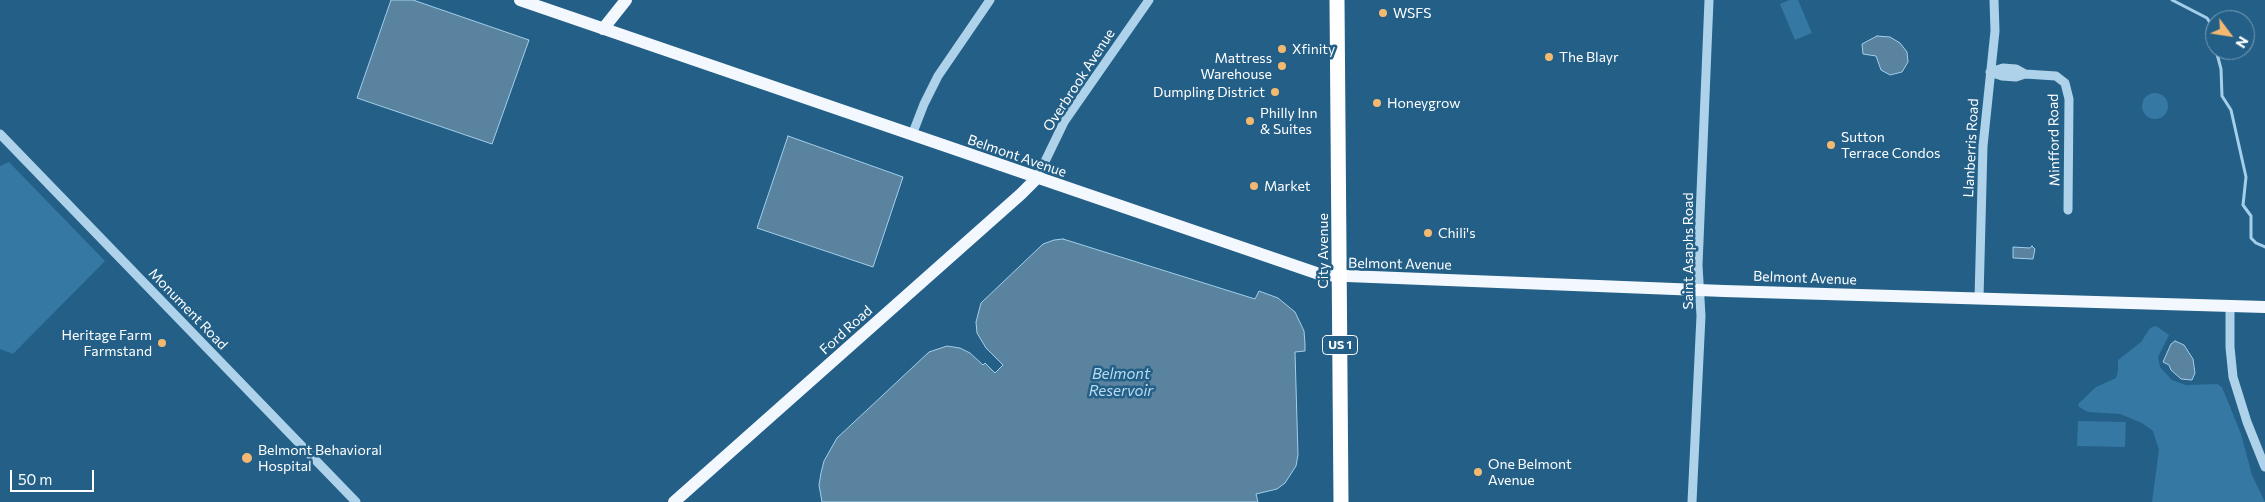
<!DOCTYPE html>
<style>
body{margin:0}
#map{position:relative;width:2265px;height:502px;overflow:hidden;background:#235f87;font-family:Commissioner,sans-serif}
canvas{display:block}
.north{position:absolute;left:2205px;top:10px;width:50px;height:50px;box-sizing:border-box;background:#235f87;border:1px solid #7b9fb7;border-radius:50%;rotate:121deg;font-size:14px;font-weight:700;line-height:20px;text-align:center;color:#fff}
.north::after{content:'';display:block;margin:auto;width:18px;height:22px;background:#f4b971;clip-path:polygon(50% 0,100% 100%,50% 72%,0 100%)}
.scale{position:absolute;left:10px;top:470px;width:84px;height:22px;box-sizing:border-box;border:2px solid #fff;border-top:0;padding-left:6px;font-size:15px;line-height:18px;white-space:nowrap;color:#fff;-webkit-text-stroke:4px #235f87;paint-order:stroke}
</style>
<div id="map">
<canvas width="2265" height="502"></canvas>
<div class="north">N</div>
<div class="scale">50 m</div>
</div>
<script>
const c = document.querySelector('canvas').getContext('2d');
c.lineJoin = 'round';
function fillPath(path, color) {
  c.fillStyle = color;
  c.fill(path, 'evenodd');
}
function toPath(rows) {
  const path = new Path2D();
  for (const r of rows) {
    if (r.length === 3) {
      path.moveTo(r[0] + r[2], r[1]);
      path.arc(r[0], r[1], r[2], 0, 2 * Math.PI);
      continue;
    }
    path.moveTo(r[0], r[1]);
    for (let i = 2; i < r.length; i += 2) path.lineTo(r[i], r[i + 1]);
  }
  return path;
}
function trace(path, color, width, dash) {
  c.strokeStyle = color;
  c.lineWidth = width;
  c.lineCap = dash ? 'butt' : 'round';
  c.setLineDash(dash || []);
  c.stroke(path);
}
function label(font, color, halo, rows, align = 'center') {
  c.font = font + ' Commissioner,sans-serif';
  c.lineWidth = 5;
  c.setLineDash([]);
  c.textBaseline = 'middle';
  c.strokeStyle = halo;
  c.fillStyle = color;
  for (const [text, x, y, turn = 0] of rows) {
    c.save();
    c.translate(x, y);
    c.rotate((+turn || 0) * Math.PI / 180);
    c.textAlign = isNaN(turn) ? turn : align;
    if (halo) c.strokeText(text, 0, 0);
    c.fillText(text, 0, 0);
    c.restore();
  }
}
const green = toPath([
 [1789,0,1798,0,1812,33,1795,40,1780,4],
 [2155,106,13],
 [9,162,105,261,13,354,0,349,0,166],
 [2156,326,2169,335,2158,357,2160,367,2172,380,2186,385,2217,384,2222,387,2241,434,2252,475,2265,502,2152,502,2159,450,2153,431,2142,423,2120,414,2088,412,2079,407,2078,404,2096,387,2116,378,2118,371,2118,360,2141,342,2150,328],
 [2078,421,2126,422,2125,447,2077,446]
]);
const water = toPath([
 [391,0,413,0,529,40,492,144,357,98,391,0],
 [1877,36,1890,37,1900,43,1907,52,1908,62,1902,72,1890,75,1881,70,1876,56,1863,54,1862,44,1877,36],
 [788,136,903,177,873,267,757,228,788,136],
 [1063,239,1255,299,1259,291,1278,298,1295,312,1304,331,1305,344,1305,351,1295,352,1298,455,1296,466,1285,483,1277,489,1256,494,1258,502,822,502,819,485,821,473,824,461,837,438,929,352,947,346,960,348,970,353,983,365,985,363,995,373,1003,365,986,348,977,333,976,322,981,303,1043,244,1054,240,1063,239],
 [2032,246,2035,249,2033,259,2013,258,2013,247,2030,248,2032,246],
 [2175,341,2184,345,2193,359,2195,373,2192,380,2181,379,2171,370,2169,365,2163,362,2171,344,2175,341]
]);
const stream = toPath([
 [2172,0,2207,18,2214,29,2215,45],
 [2216,50,2221,69,2222,96,2231,110,2246,177,2243,205,2251,216,2251,238,2256,243,2265,247]
]);
const minor = toPath([
 [1990,72,2003,68,2016,69,2025,74,2056,76,2065,83,2069,99,2068,210],
 [1990,72,2002,76,2016,77,2025,74],
 [0,134,356,502],
 [912,135,924,104,938,76,990,0],
 [1037,178,1064,122,1149,0],
 [1979,298,1983,146,1995,31,1994,0],
 [2230,306,2230,347,2233,377,2247,422,2265,467],
 [1692,502,1701,316,1698,265,1709,0]
]);
const major = toPath([
 [520,0,1322,275,1724,291,2265,307],
 [603,29,626,0],
 [674,502,1021,194,1037,178]
]);
const highway = toPath([
 [1337,0,1341,502]
]);
const markers = [
 [1383,13,5,"#f4b971"],
 [1282,49,5,"#f4b971"],
 [1549,57,5,"#f4b971"],
 [1282,66,5,"#f4b971"],
 [1275,92,5,"#f4b971"],
 [1377,103,5,"#f4b971"],
 [1250,121,5,"#f4b971"],
 [1831,145,5,"#f4b971"],
 [1254,186,5,"#f4b971"],
 [1428,233,5,"#f4b971"],
 [162,343,5,"#f4b971"],
 [247,458,6,"#f4b971"],
 [1478,472,5,"#f4b971"]
];
const shields = [
 [1340,345,35]
];
const shieldNames = [
 ["US 1",1340,345]
];
const poiNames = [
 ["WSFS",1393,13],
 ["Xfinity",1292,49],
 ["The Blayr",1559,57],
 ["Mattress",1272,58,"right"],
 ["Warehouse",1272,74,"right"],
 ["Dumpling District",1265,92,"right"],
 ["Honeygrow",1387,103],
 ["Philly Inn",1260,113],
 ["& Suites",1260,129],
 ["Sutton",1841,137],
 ["Terrace Condos",1841,153],
 ["Market",1264,186],
 ["Chili's",1438,233],
 ["Heritage Farm",152,335,"right"],
 ["Farmstand",152,351,"right"],
 ["Belmont Behavioral",258,450],
 ["Hospital",258,466],
 ["One Belmont",1488,464],
 ["Avenue",1488,480]
];
const streetNames = [
 ["Overbrook Avenue",1079,80,-57],
 ["Minfford Road",2054,140,-91],
 ["Llanberris Road",1971,148,-87],
 ["Belmont Avenue",1017,156,19],
 ["City Avenue",1323,251,-90],
 ["Saint Asaphs Road",1688,251,-90],
 ["Belmont Avenue",1400,264,1],
 ["Belmont Avenue",1805,278,2],
 ["Monument Road",188,309,46],
 ["Ford Road",846,330,-42]
];
const waterNames = [
 ["Belmont",1121,374],
 ["Reservoir",1121,391]
];
fillPath(green, '#3478a3');
fillPath(water, '#59839e');
trace(water, '#a3cfea', 1);
trace(stream, '#a3cfea', 3);
trace(minor, '#aed2e9', 9);
trace(major, '#f2f8fe', 12);
trace(highway, '#fff', 15);
for (const [x, y, r, color] of markers) {
  const dot = new Path2D();
  dot.arc(x, y, r, 0, 2 * Math.PI);
  c.fillStyle = color;
  c.fill(dot);
  trace(dot, '#235f87', 2);
}
for (const [x, y, w] of shields) {
  const box = new Path2D();
  box.roundRect(x - w / 2, y - 9.5, w, 19, 4);
  c.fillStyle = '#235f87';
  c.fill(box);
  trace(box, '#fff', 1);
}
label('bold 12px', '#fff', null, shieldNames);
label('14px', '#fff', '#235f87', poiNames, 'left');
label('14px', '#fff', '#235f87', streetNames);
label('italic 15px', '#badcf1', '#235f87', waterNames);
</script>
